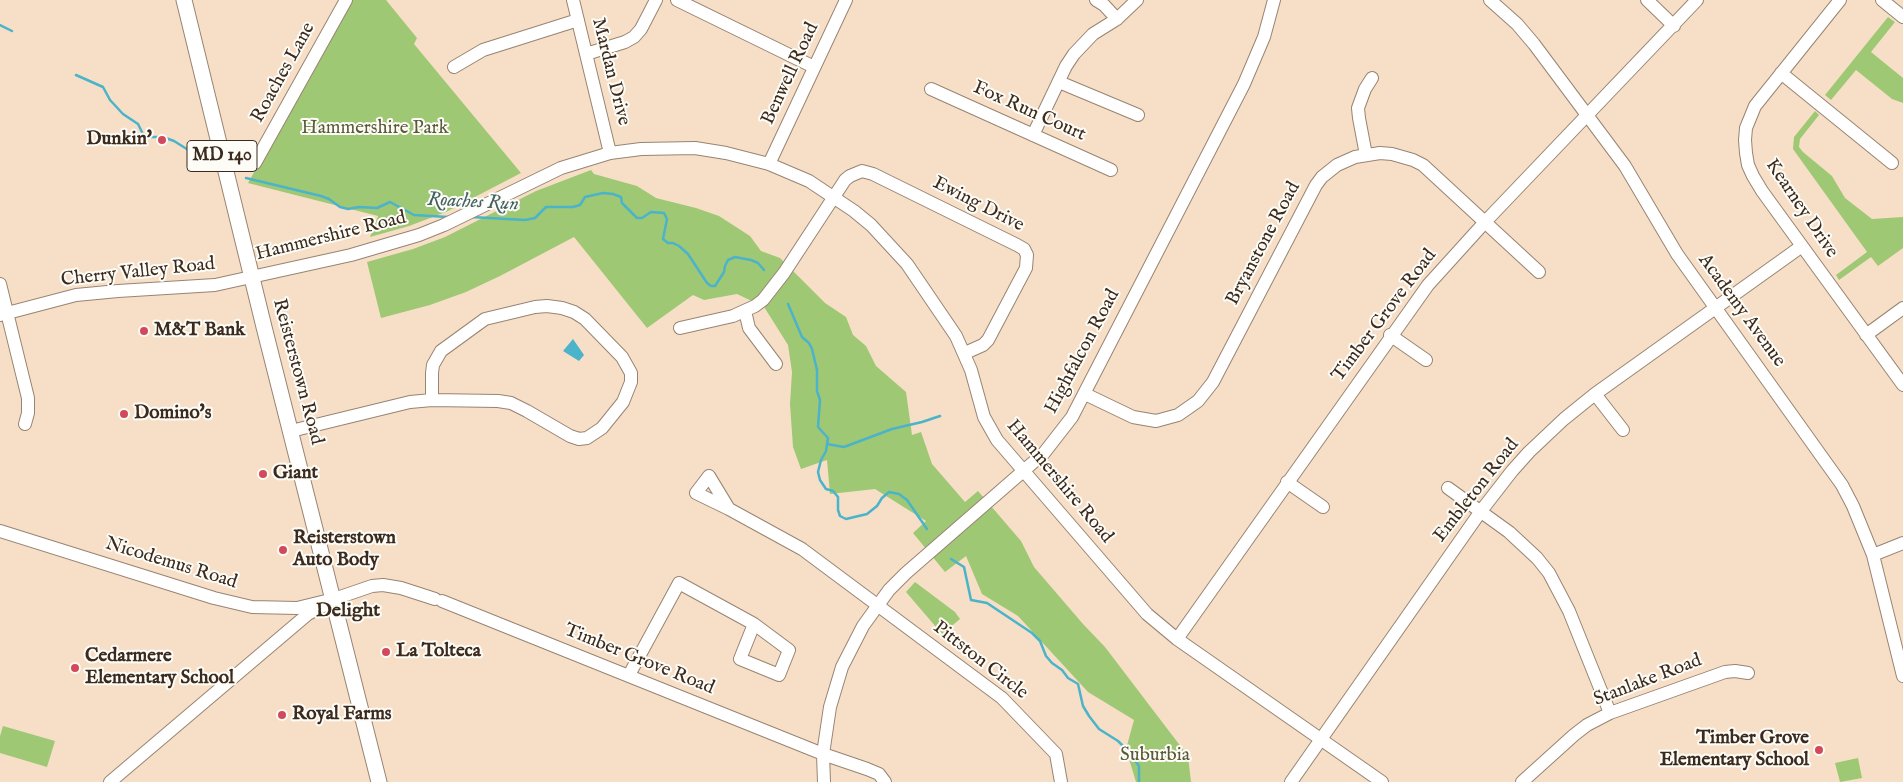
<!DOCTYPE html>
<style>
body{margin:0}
canvas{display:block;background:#f6dfc6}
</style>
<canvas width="1903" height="782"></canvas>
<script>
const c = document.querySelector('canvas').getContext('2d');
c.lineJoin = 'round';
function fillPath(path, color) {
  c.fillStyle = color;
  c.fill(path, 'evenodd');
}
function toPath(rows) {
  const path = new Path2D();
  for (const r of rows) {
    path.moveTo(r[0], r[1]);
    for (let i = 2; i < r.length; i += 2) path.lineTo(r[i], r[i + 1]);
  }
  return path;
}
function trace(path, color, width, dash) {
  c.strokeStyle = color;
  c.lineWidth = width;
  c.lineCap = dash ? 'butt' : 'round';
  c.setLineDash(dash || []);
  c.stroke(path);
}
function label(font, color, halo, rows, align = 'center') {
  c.font = font + ' "IM FELL English",serif';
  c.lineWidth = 4;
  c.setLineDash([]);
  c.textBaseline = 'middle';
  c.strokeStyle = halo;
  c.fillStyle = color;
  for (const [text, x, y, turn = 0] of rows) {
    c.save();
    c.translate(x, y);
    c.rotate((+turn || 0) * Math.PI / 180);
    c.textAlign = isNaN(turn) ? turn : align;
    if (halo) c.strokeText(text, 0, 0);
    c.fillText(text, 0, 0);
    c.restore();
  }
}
const green = toPath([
 [350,0,386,0,417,38,414,44,521,173,446,212,409,226,370,237,378,216,248,183],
 [1888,17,1895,22,1871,52,1903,78,1903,103,1892,99,1856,70,1831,100,1825,95],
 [1815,111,1819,115,1800,139,1799,147,1803,152,1832,176,1845,198,1872,219,1903,217,1903,248,1878,266,1871,257,1839,280,1836,275,1867,252,1793,149,1794,137],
 [591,170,594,174,637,186,656,198,696,208,719,216,750,236,761,251,780,258,825,303,846,317,853,335,866,346,876,366,906,392,912,435,921,432,932,464,965,502,978,491,1021,541,1034,567,1083,624,1105,647,1188,756,1191,782,1136,782,1126,749,1134,720,1088,692,1018,616,982,594,966,556,945,572,913,533,926,521,875,489,830,494,827,460,801,469,793,447,790,404,792,372,788,345,761,302,756,303,737,294,704,300,693,295,647,328,574,237,500,276,466,292,430,305,381,318,367,262,413,249,445,237,536,191],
 [915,582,955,612,960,619,942,634,906,592],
 [3,726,55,741,47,767,0,753,0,736],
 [1858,758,1862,778,1840,782,1835,763]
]);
const water = toPath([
 [573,339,584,355,579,361,563,351]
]);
const stream = toPath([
 [0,25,12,31],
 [76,75,103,87,110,100,123,114,138,124,143,134,151,137,163,137,174,141,198,156,209,167],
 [246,178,321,196,329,199,340,207,348,209,359,207,377,208,390,202,414,215,448,217],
 [471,217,525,220,535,218,546,207,573,207,580,205,585,197,603,193,613,194,621,197,622,203,637,218,642,218,651,212,664,213,667,219,663,239,668,243,673,243,679,246,688,254,707,283,711,286,715,286,724,272,725,266,728,260,735,257,751,260,758,263,764,270],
 [788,304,802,337,809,343,812,349,817,370,817,391,820,400,818,427,828,438,826,451,821,460,818,472,820,480,826,489,833,491,838,497,838,510,840,516,846,519,867,514,877,506,882,498,889,492,899,494,907,500,927,529],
 [827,444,844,447,892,429,922,422,940,416],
 [951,559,964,567,971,600,987,603,1032,633,1040,641,1046,656,1052,663,1062,670,1068,678,1078,684,1083,706,1089,716,1099,729,1118,741,1128,751,1139,766,1139,782]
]);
const minor = toPath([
 [573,0,610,153],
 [677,0,814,67],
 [1096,0,1104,5,1117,19],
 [1490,0,1517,24,1534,44,1625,166,1677,254,1842,485,1853,506,1873,555,1903,676],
 [1647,0,1674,26],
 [1840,0,1755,106,1746,128,1745,140,1746,153,1748,165,1753,176,1762,191,1903,385],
 [1882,0,1903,17],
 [586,54,625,42,634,37,641,29,656,0],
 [454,67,483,50,578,20],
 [1781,73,1892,163],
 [1059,82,1138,115],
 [931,89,1111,170],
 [1033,135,1066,66,1074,54,1093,34,1117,19,1137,0],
 [1366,155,1359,118,1358,108,1365,89,1372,78],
 [255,163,346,0],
 [769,164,846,0],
 [0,284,28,398,28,413,25,424],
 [745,311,749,328,776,364],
 [0,315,76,295,118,291,215,285,351,255,419,235,444,225,561,168,610,153,641,149,695,148,726,153,769,164,809,181,854,211,871,225,907,264,956,336,971,370,984,417,997,440,1147,614,1177,639,1382,782],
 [680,328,733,316,755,306,763,300,784,273,845,180,850,176,862,171,873,174,1017,245,1024,249,1027,255,1026,268,988,340,983,345,965,353],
 [1390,335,1426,360],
 [1866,335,1903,308],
 [1085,394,1133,417,1156,421,1178,415,1198,401,1213,382,1316,185,1322,177,1337,165,1355,157,1380,153,1392,154,1413,160,1423,165,1539,272],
 [1595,394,1623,430],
 [291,431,410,402,432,400,498,401,511,403,527,411,570,436,579,439,587,438,602,428,623,402,631,382,631,373,622,357,585,319,574,312,562,308,547,306,535,307,485,319,441,351,433,365,432,373,432,400],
 [1287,482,1323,507],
 [1448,488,1509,532,1537,558,1549,573,1569,611,1610,713],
 [729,509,696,493,709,476,729,509,802,549,1002,698,1056,754,1061,782],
 [0,531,214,598,252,607,297,608,334,599,372,586,383,585,401,588,435,599],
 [1873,555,1903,543],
 [442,601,823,754,867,769,879,774,885,782],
 [1177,639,1428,285,1485,222,1697,0],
 [629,675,679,583,754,624,789,650,779,675,740,659,754,624],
 [110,782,308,614,323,606],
 [824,782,823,754,830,707,842,667,863,626,889,590,906,573,1044,453,1072,417,1244,84,1264,37,1274,0],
 [1291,782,1481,511,1512,471,1529,452,1564,419,1595,394,1802,246],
 [1522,782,1574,735,1587,725,1610,713,1725,672,1735,671,1748,673]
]);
const major = toPath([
 [184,0,264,327,379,782]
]);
const markers = [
 [162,140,5,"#d1495b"],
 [144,331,5,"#d1495b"],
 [124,414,5,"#d1495b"],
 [263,474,5,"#d1495b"],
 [283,550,5,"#d1495b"],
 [386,652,5,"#d1495b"],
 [75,668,5,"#d1495b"],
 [282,715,5,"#d1495b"],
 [1819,750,5,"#d1495b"]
];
const shields = [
 [222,156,70]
];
const shieldNames = [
 ["MD 140",222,156]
];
const streetNames = [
 ["Mardan Drive",610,72,76],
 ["Roaches Lane",284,73,-61],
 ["Benwell Road",791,74,-65],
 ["Fox Run Court",1029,112,24],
 ["Ewing Drive",978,205,27],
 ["Kearney Drive",1801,209,56],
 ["Hammershire Road",331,237,-14],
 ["Bryanstone Road",1264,244,-62],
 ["Cherry Valley Road",138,273,-6],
 ["Academy Avenue",1741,311,54],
 ["Timber Grove Road",1385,316,-53],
 ["Highfalcon Road",1083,352,-62],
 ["Reisterstown Road",297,372,75],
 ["Hammershire Road",1059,482,50],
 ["Embleton Road",1477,491,-52],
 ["Nicodemus Road",171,564,17],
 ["Timber Grove Road",639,660,22],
 ["Pittston Circle",980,661,38],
 ["Stanlake Road",1648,681,-21]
];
const parkNames = [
 ["Hammershire Park",375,129],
 ["Suburbia",1155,756]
];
const poiNames = [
 ["Dunkin'",152,140,"right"],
 ["M&T Bank",154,331],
 ["Domino's",134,414],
 ["Giant",273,474],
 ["Reisterstown",293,539],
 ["Auto Body",293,561],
 ["La Tolteca",396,652],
 ["Cedarmere",85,657],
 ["Elementary School",85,679],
 ["Royal Farms",292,715],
 ["Timber Grove",1809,739,"right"],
 ["Elementary School",1809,761,"right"]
];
const waterNames = [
 ["Roaches Run",473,203,3]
];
const neighbourhoodNames = [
 ["Delight",348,612]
];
fillPath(green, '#9fc874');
fillPath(water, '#4bb3ca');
trace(stream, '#4bb3ca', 2.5);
trace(minor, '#988472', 14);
trace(major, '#988472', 17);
trace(minor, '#fff', 12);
trace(major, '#fff', 15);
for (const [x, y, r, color] of markers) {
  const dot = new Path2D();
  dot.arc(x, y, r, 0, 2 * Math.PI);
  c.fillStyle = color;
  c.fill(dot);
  trace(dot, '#fdfcf7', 2);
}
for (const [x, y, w] of shields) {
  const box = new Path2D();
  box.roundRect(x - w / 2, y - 15.5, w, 31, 4);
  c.fillStyle = '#fdfcf7';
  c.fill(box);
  trace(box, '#3b2a1e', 1);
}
label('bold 18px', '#3b2a1e', null, shieldNames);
label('19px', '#3b2a1e', '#fdfcf7', streetNames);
label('19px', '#595938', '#fdfcf7', parkNames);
label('bold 19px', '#3b2a1e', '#fdfcf7', poiNames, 'left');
label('italic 20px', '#416163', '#fdfcf7', waterNames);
label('bold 20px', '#3b2a1e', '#fdfcf7', neighbourhoodNames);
</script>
